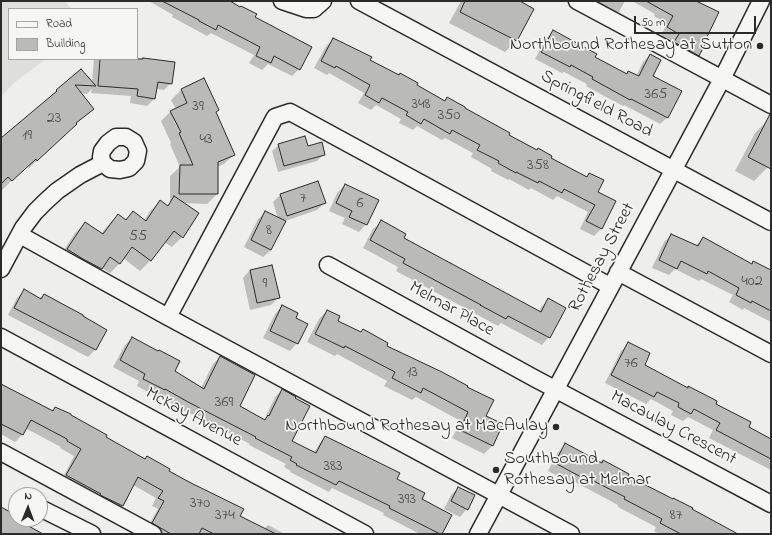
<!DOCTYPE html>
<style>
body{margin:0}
#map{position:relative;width:772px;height:535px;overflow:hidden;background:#eeeeea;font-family:"Indie Flower",sans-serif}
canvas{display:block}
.frame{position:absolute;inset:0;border:2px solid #2b2b2b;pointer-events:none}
.legend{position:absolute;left:8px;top:8px;width:130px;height:52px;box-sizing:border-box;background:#f6f6f2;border:1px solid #a5a5a2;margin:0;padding:5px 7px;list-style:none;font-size:12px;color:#2b2b2b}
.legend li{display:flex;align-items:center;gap:8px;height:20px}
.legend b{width:20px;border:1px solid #a5a5a2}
.north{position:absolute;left:8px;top:487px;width:40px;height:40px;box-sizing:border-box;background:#f6f6f2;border:1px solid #a5a5a2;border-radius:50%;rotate:1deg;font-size:11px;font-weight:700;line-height:16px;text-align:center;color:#2b2b2b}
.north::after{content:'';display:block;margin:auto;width:14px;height:18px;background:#2b2b2b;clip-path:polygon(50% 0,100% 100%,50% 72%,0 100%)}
.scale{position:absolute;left:634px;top:16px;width:122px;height:18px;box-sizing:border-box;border:2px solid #2b2b2b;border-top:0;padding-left:5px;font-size:12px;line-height:14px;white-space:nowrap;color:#2b2b2b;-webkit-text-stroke:3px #f6f6f2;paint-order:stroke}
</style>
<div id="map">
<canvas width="772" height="535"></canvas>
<div class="frame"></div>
<ul class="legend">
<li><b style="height:5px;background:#f6f6f2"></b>Road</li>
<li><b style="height:11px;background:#babab7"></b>Building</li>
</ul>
<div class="north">N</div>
<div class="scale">50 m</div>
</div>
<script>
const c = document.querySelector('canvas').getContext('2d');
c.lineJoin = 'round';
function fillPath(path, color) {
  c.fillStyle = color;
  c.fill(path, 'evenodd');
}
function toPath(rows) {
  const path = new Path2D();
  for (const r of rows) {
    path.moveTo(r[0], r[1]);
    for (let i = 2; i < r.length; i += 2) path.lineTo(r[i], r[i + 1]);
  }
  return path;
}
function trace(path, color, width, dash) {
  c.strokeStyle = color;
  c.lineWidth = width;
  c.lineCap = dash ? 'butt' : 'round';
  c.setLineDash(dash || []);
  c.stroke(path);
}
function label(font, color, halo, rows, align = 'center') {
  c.font = font + ' "Indie Flower",sans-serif';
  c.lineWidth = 3.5;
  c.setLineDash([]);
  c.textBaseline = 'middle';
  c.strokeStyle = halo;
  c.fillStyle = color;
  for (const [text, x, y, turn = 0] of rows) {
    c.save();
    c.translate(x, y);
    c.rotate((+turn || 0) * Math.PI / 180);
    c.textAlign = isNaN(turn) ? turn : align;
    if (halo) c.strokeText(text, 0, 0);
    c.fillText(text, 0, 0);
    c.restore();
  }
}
const built = toPath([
 [1,1,65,1,71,9,9,9,9,59,46,59,15,82,1,96]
]);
const shadow = toPath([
 [149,1,228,1,254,18,299,69,292,76,268,64,262,70,249,63,254,55,211,33,207,36,172,17,173,15],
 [461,1,517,1,532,9,516,41,505,52,449,23],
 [577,1,625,1,619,12,612,19],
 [632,1,694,1,699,55,692,62,668,50,672,41,661,35,667,24,654,16,655,14],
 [553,32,593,57,626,75,636,76,643,62,650,55,652,77,680,92,667,118,660,124,624,105,623,106,606,97,586,86,587,84,564,72,562,73,535,59,546,38],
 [334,39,369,60,445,101,447,99,507,135,550,159,586,178,589,174,597,192,615,202,601,229,594,236,580,229,588,212,557,196,553,200,531,188,529,190,509,179,508,180,491,171,492,169,471,157,473,153,445,138,442,140,417,126,413,130,399,123,401,119,376,105,371,110,358,103,364,93,329,73,327,75,314,68,326,46],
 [137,58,174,63,171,83,164,90,156,89,154,99,147,106,130,103,131,96,91,93,92,89,87,94,80,93,93,108,29,168,27,166,1,191,1,143,57,90,81,70,92,83,94,59,137,59],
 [181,90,215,112,234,154,224,164,217,167,217,194,207,204,183,203,182,237,172,247,164,242,150,261,140,271,123,258,120,263,110,273,102,268,91,279,58,259,75,233,85,223,101,234,108,225,118,215,125,220,133,212,144,221,150,211,160,202,166,206,170,203,170,176,180,167,170,144,171,143,161,121,171,111,176,109,171,100],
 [769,119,771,120,771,162,768,167,754,181,735,171,755,133],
 [279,145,324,154,317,161,278,172,272,151],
 [318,183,325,203,317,210,285,221,271,250,263,257,244,247,258,219,266,212,278,219,273,202,280,195],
 [345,185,366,224,359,232,342,224,345,218,329,211,337,193],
 [381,222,403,239,539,312,541,307,549,300,565,308,549,337,542,345,501,323,498,326,396,271,398,267,363,248,373,229],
 [671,235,696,245,703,238,751,264,754,262,771,274,771,322,744,308,743,310,729,302,733,295,701,279,699,281,675,269,669,275,652,268,664,242],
 [250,270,278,298,271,305,250,310,243,278],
 [24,291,40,299,44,295,106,330,95,350,88,357,8,315,17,298],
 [282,306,294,318,297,343,290,351,263,338,275,314],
 [327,311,336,322,386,346,485,416,502,425,492,446,484,454,452,438,461,421,416,397,412,400,384,386,387,381,337,354,335,356,307,342,319,319],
 [132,338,173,372,201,388,213,364,220,357,238,407,264,420,275,397,282,390,290,441,314,453,319,444,325,437,395,479,420,499,441,534,420,534,383,515,384,513,332,488,329,492,290,472,291,471,284,467,286,464,249,445,250,444,181,409,158,395,157,397,137,386,139,381,113,367,125,345],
 [628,343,643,366,687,389,689,387,715,404,748,428,771,440,771,470,709,438,713,430,688,417,683,421,671,415,673,411,651,399,646,404,605,383,621,351],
 [1,385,52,412,56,408,104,438,168,472,239,516,264,529,268,525,285,534,153,534,146,530,158,509,152,506,156,498,133,485,123,506,116,513,60,483,74,456,60,448,61,447,25,428,22,435,15,442,1,434],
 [566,445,627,476,736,534,659,534,654,531,656,527,618,507,618,505,575,482,572,484,548,471,558,452],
 [458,488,467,509,460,517,444,509,451,495]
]);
const building = toPath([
 [162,1,230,1,240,7,241,6,257,14,255,17,312,47,300,70,274,56,271,63,256,56,260,47,218,25,216,30,199,21,199,20,162,1],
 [465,1,520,1,534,9,517,41,460,12,465,1],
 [646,1,696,1,719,12,705,41,706,42,699,56,674,42,679,34,667,27,673,16,646,1],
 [553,30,597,54,595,57,627,74,628,71,639,76,650,54,661,60,653,76,682,91,668,118,631,99,630,100,612,90,592,79,593,77,571,65,570,67,541,52,553,30],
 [333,38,372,57,370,60,399,75,400,73,418,83,417,85,445,101,447,97,465,107,465,108,510,133,509,135,537,150,538,148,552,156,551,158,587,177,589,173,604,180,598,192,616,201,602,229,586,221,595,205,564,189,562,193,539,181,538,183,516,172,516,173,498,163,499,161,477,150,480,145,452,130,450,134,424,119,421,124,406,115,408,112,382,98,379,103,365,95,370,85,336,66,335,68,321,61,333,38],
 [143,58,175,62,172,84,158,82,155,99,137,96,138,89,98,86,100,59,143,59,143,58],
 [81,69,96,86,75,85,94,109,76,123,77,124,37,161,36,159,12,181,8,177,1,184,1,138,57,91,56,90,81,69],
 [204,78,219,110,216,112,235,155,218,162,218,194,179,194,180,165,193,165,179,133,181,132,170,111,187,103,181,89,204,78],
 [770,114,771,114,771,169,748,157,770,114],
 [305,136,308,146,322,142,325,155,284,166,278,144,305,136],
 [318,181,326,203,287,216,280,194,318,181],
 [345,184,379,200,367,225,349,217,352,211,336,203,345,184],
 [174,196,199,213,183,238,174,231,151,261,132,247,120,264,110,257,102,269,83,259,67,249,85,222,103,234,118,214,126,220,133,211,146,221,160,200,168,206,174,196],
 [265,211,286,221,271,250,251,240,265,211],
 [381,220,406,234,404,238,541,312,548,298,566,308,550,338,508,316,506,319,480,305,481,305,403,263,405,259,370,240,381,220],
 [671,234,698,246,703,237,752,264,753,261,771,270,771,311,752,301,751,303,736,295,739,288,708,271,707,274,681,261,677,269,659,260,671,234],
 [272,265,280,298,257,303,250,270,272,265],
 [24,289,41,299,44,294,83,315,83,316,107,330,96,350,14,308,24,289],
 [282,305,298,313,296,318,308,324,298,344,270,331,282,305],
 [327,310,340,316,338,321,361,332,363,329,388,343,387,346,442,372,468,386,467,387,494,400,486,416,503,424,493,446,460,430,468,412,423,388,421,393,392,378,395,372,345,346,344,348,315,334,327,310],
 [132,337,158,351,159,350,180,361,175,371,204,389,220,356,255,375,240,406,265,420,268,415,269,416,282,389,296,397,295,398,310,406,292,441,316,453,325,436,400,473,397,479,425,493,422,499,452,515,442,534,440,534,389,508,390,506,339,481,336,485,296,465,297,464,290,460,292,457,255,438,256,437,188,402,165,389,165,390,143,379,145,374,120,360,132,337],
 [628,342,650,353,645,365,688,388,688,386,717,401,716,404,751,422,749,427,771,439,771,459,716,430,720,423,694,409,691,414,678,407,679,403,657,392,654,397,611,375,628,342],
 [1,384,53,411,55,407,71,414,71,415,107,435,106,437,145,459,147,456,170,469,169,471,191,483,244,509,240,516,276,534,214,534,202,528,199,534,171,534,152,523,164,501,158,498,163,491,138,477,123,506,100,495,101,494,66,475,81,449,67,441,67,439,31,420,23,435,1,424,1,384],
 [565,443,602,463,603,460,629,474,628,476,673,499,673,498,693,508,692,509,738,534,681,534,660,523,662,519,624,499,625,497,582,475,581,477,555,463,565,443],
 [458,487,475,495,468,510,451,501,458,487],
 [1,507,16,515,16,519,43,534,1,534,1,507]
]);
const minor = toPath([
 [282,1,306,9,314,9,323,1],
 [359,1,771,222],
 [577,1,771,105],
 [116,137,126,137,134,142,138,151,136,161,129,168,120,170,110,169,103,163,101,157,102,151,108,143,116,137],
 [20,235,168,317],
 [328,265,534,378,771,504],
 [1,269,23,228,35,212,45,202,57,191,80,175,103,163],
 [618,272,771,354],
 [1,337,365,534],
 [1,452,153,534],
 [40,508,92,534],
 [478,534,683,152,722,79,761,1],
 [571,534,168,317,275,117,290,112,610,286]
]);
const markers = [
 [760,46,4,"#2b2b2b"],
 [556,427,4,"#2b2b2b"],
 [496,470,4,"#2b2b2b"]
];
const numberNames = [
 ["365",656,95],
 ["348",421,105],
 ["39",198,107],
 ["350",449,116],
 ["23",54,119],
 ["19",27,136],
 ["43",206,140],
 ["358",538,166],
 ["7",303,199],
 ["6",360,204],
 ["8",269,231],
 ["55",138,237],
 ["402",752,282],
 ["9",265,284],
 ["76",631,364],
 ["13",412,373],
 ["369",224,403],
 ["383",333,467],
 ["393",407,500],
 ["370",200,504],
 ["374",225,516],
 ["87",676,516]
];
const poiNames = [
 ["Northbound Rothesay at Sutton",752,46],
 ["Northbound Rothesay at MacAulay",548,427],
 ["Southbound",504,460,"left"],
 ["Rothesay at Melmar",504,481,"left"]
];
const streetNames = [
 ["Springfield Road",596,105,28],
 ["Rothesay Street",603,258,-62],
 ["Melmar Place",451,310,29],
 ["McKay Avenue",193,418,28],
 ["Macaulay Crescent",673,429,28]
];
fillPath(built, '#dededb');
fillPath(shadow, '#0003');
fillPath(building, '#babab7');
trace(building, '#2b2b2b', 1);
trace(minor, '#2b2b2b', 19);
trace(minor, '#f6f6f2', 16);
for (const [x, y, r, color] of markers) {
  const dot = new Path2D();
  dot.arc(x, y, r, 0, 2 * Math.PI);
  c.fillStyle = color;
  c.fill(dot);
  trace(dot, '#f6f6f2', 1.5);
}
label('16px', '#4f4f4e', null, numberNames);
label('18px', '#2b2b2b', '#f6f6f2', poiNames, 'right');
label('18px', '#2b2b2b', '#f6f6f2', streetNames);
</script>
